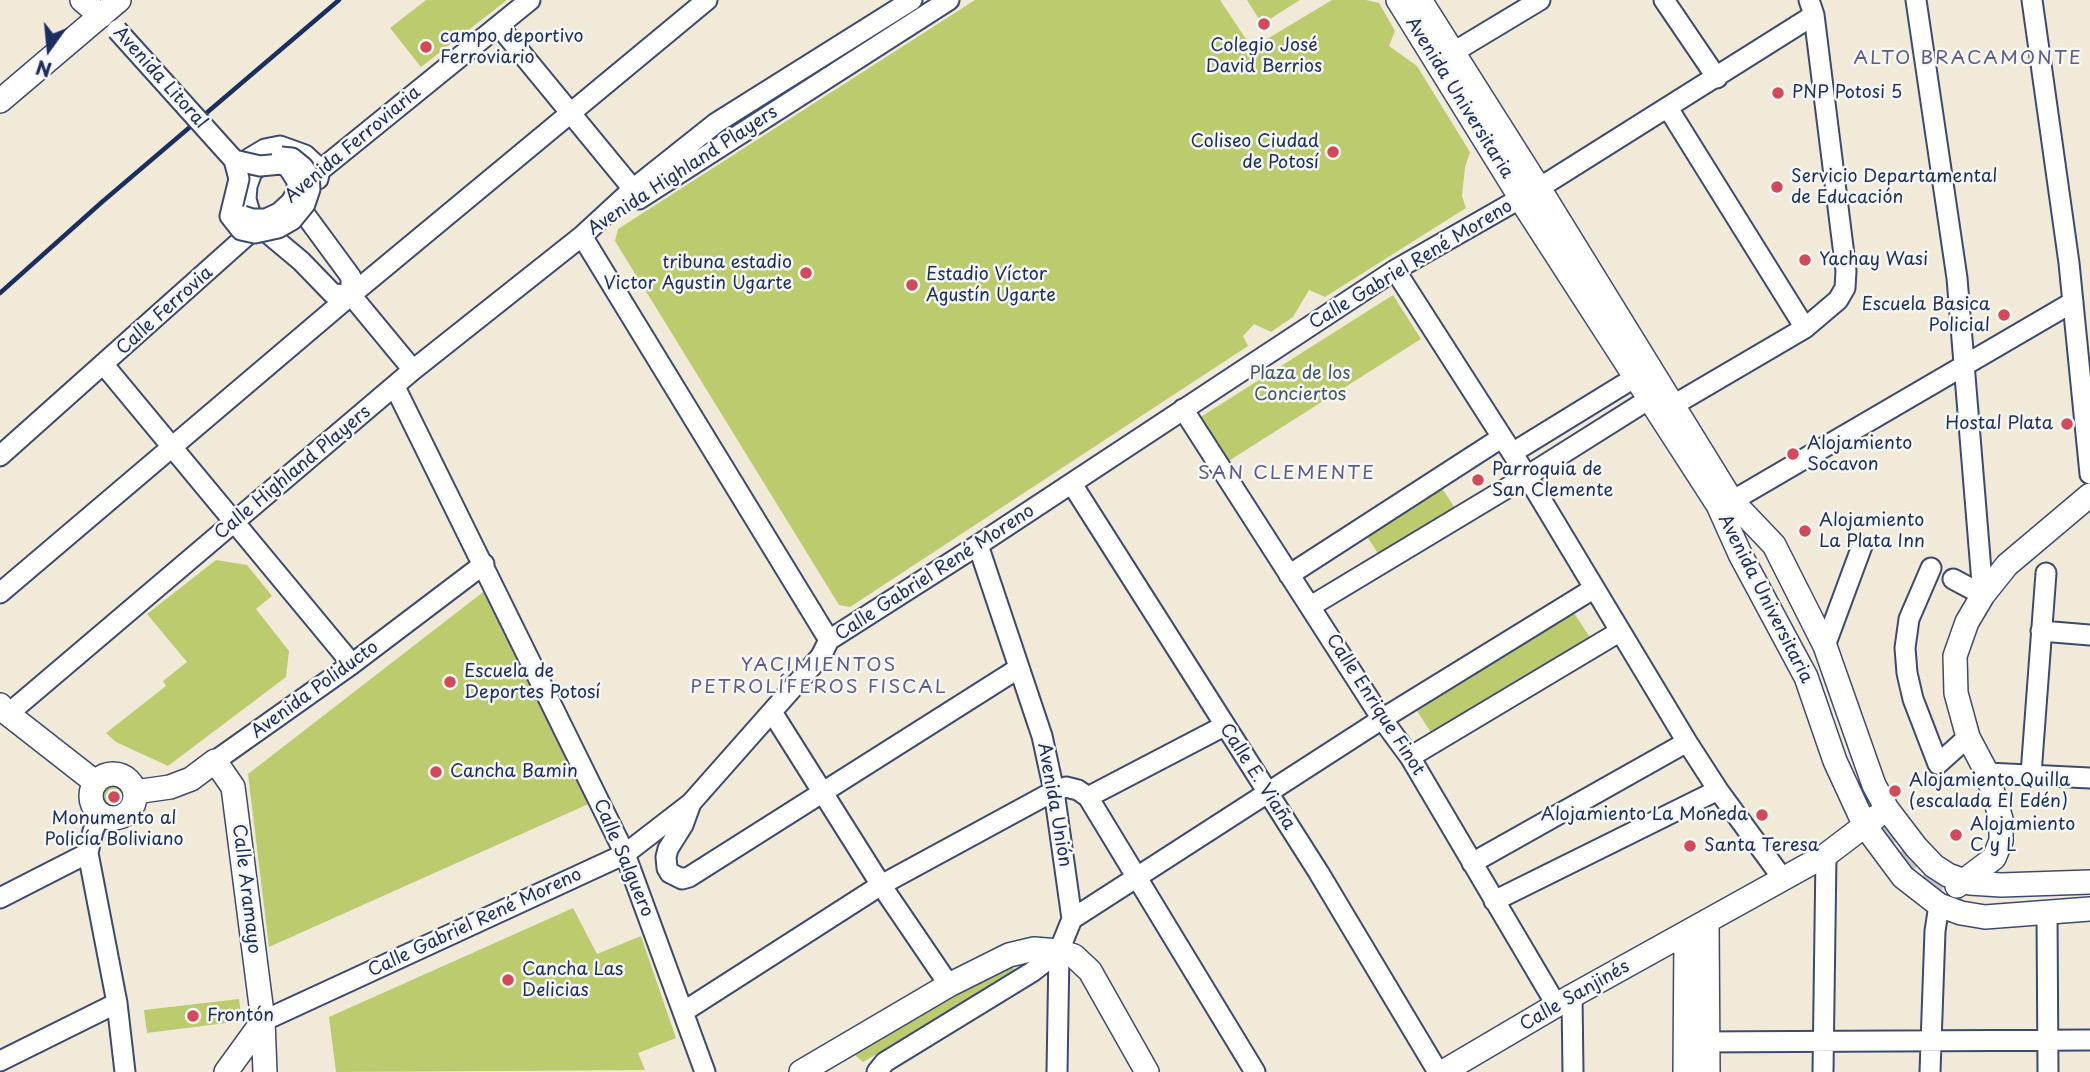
<!DOCTYPE html>
<meta charset="utf-8">
<style>
body{margin:0}
#map{position:relative;width:2090px;height:1072px;overflow:hidden;background:#f2ead9;font-family:"Playpen Sans",sans-serif}
canvas{display:block}
.north{position:absolute;left:14px;top:14px;width:70px;height:70px;-webkit-text-stroke:5px #f6f6f2;paint-order:stroke;rotate:195deg;font-size:19px;font-weight:700;line-height:28px;text-align:center;color:#1b2f5e}
.north::after{content:'';display:block;margin:auto;width:24px;height:32px;background:#1b2f5e;clip-path:polygon(50% 0,100% 100%,50% 72%,0 100%)}
</style>
<div id="map">
<canvas width="2090" height="1072"></canvas>
<div class="north">N</div>
</div>
<script>
const c = document.querySelector('canvas').getContext('2d');
c.lineJoin = 'round';
function fillPath(path, color) {
  c.fillStyle = color;
  c.fill(path, 'evenodd');
}
function toPath(rows) {
  const path = new Path2D();
  for (const r of rows) {
    if (r.length === 3) {
      path.moveTo(r[0] + r[2], r[1]);
      path.arc(r[0], r[1], r[2], 0, 2 * Math.PI);
      continue;
    }
    path.moveTo(r[0], r[1]);
    for (let i = 2; i < r.length; i += 2) path.lineTo(r[i], r[i + 1]);
  }
  return path;
}
function trace(path, color, width, dash) {
  c.strokeStyle = color;
  c.lineWidth = width;
  c.lineCap = dash ? 'butt' : 'round';
  c.setLineDash(dash || []);
  c.stroke(path);
}
function label(font, color, halo, rows, align = 'center') {
  c.font = font + ' "Playpen Sans",sans-serif';
  c.lineWidth = 5;
  c.setLineDash([]);
  c.textBaseline = 'middle';
  c.strokeStyle = halo;
  c.fillStyle = color;
  for (const [text, x, y, turn = 0] of rows) {
    c.save();
    c.translate(x, y);
    c.rotate((+turn || 0) * Math.PI / 180);
    c.textAlign = isNaN(turn) ? turn : align;
    if (halo) c.strokeText(text, 0, 0);
    c.fillText(text, 0, 0);
    c.restore();
  }
}
const green = toPath([
 [426,0,507,0,421,67,390,28],
 [975,0,1220,0,1252,48,1332,0,1366,0,1379,3,1395,31,1389,46,1417,66,1470,152,1465,167,1462,196,1466,208,1325,297,1309,290,1293,317,1271,332,1254,324,1243,336,1248,346,850,607,839,605,615,241,618,229],
 [1247,0,1300,0,1262,24],
 [1393,295,1421,339,1227,462,1199,418],
 [1439,484,1457,511,1381,558,1364,532],
 [216,560,247,565,272,596,256,609,289,651,286,677,168,766,116,742,106,733,166,686,163,681,187,662,147,614],
 [487,589,593,802,269,947,248,774],
 [1574,613,1591,639,1434,737,1417,711],
 [114,797,14],
 [573,908,597,954,641,936,676,1038,638,1053,645,1070,336,1072,329,1017],
 [1007,966,1021,971,863,1062,850,1051],
 [239,999,242,1021,147,1033,144,1010]
]);
const majorTunnel = toPath([
 [1864,794,1900,855,1926,878,1963,897]
]);
const minor = toPath([
 [1664,0,1717,78],
 [1916,0,1957,278,1983,595],
 [2032,0,2069,263,2090,474],
 [499,26,633,189],
 [1442,59,1540,0],
 [1668,108,1805,328],
 [266,160,252,172,247,186,246,199,250,213,258,225,301,261,333,294,351,295],
 [238,172,250,158,265,149,280,146,305,155,320,169,318,179],
 [1539,188,1814,15],
 [297,189,530,0],
 [639,199,949,0],
 [301,209,351,277,351,295,413,370],
 [582,236,829,640],
 [1395,270,1527,476,1687,742,1718,790,1783,879],
 [104,365,352,664],
 [395,387,625,854,705,1072],
 [1183,409,1382,719,1410,757,1557,1006],
 [1660,413,1805,328,1838,300,1845,288,1846,271,1814,15,1809,0],
 [1512,453,1647,370],
 [0,456,262,222],
 [1072,484,1319,873,1438,1072],
 [1732,501,2073,302],
 [978,545,1042,736,1054,791,1072,919,1059,951,1057,1072],
 [1931,568,1909,619,1905,648,1907,673,1913,699,1938,764,1968,737],
 [1289,575,1501,438],
 [1953,579,1983,595],
 [0,593,351,295,707,0],
 [1311,606,1527,476,1662,391],
 [2041,631,2090,635],
 [1825,646,1862,546],
 [772,712,881,885,949,985],
 [8,714,413,370,582,236,633,189,716,123,912,0],
 [1410,757,1619,632],
 [215,761,352,664,484,564],
 [1987,773,2090,778],
 [2031,774,2046,573],
 [1088,797,1224,726],
 [691,803,683,825,668,849,666,857,667,868,670,873,682,879,689,877,1019,668],
 [88,853,117,1003,125,1072],
 [1472,863,1687,742],
 [0,898,88,853,93,831,100,814],
 [1494,901,1718,790],
 [2047,913,2048,1072],
 [1072,919,1382,719,1593,589],
 [1572,996,1573,1072],
 [683,1012,881,885,1054,791,1066,787,1078,790,1088,797,1255,1072],
 [263,1021,625,854,691,803,821,656,829,640,978,545,1395,270,1521,198],
 [1696,1042,2090,1040],
 [0,1061,117,1003],
 [877,1072,885,1062,1032,972,1059,951],
 [1823,1072,1826,855],
 [1930,1072,1935,931,1939,905]
]);
const major = toPath([
 [82,0,101,16],
 [1398,0,1520,197],
 [1420,0,1537,185],
 [0,101,119,0],
 [1541,191,1540,198,1531,204,1521,200,1519,193,1521,187,1527,183,1534,183,1539,188,1732,501,1774,545,1825,646,1874,785,1887,809,1916,847,1934,866,1948,875,1970,883,2001,885,2090,882],
 [1521,200,1718,505,1740,554,1806,677,1835,761,1865,826,1903,877,1939,905,1961,913,1985,917,2090,909],
 [0,705,8,714,95,782],
 [113,796,22],
 [135,792,170,787,191,779,215,761,233,787,263,1021,265,1072],
 [1957,886,1994,858,2001,841,2001,819,1987,773,1968,737,1956,693,1955,656,1967,622,1983,595,2007,565,2090,495],
 [1707,921,1708,1072],
 [226,1072,263,1021],
 [801,1072,949,985,1009,955,1034,949,1059,951,1074,956,1090,971,1147,1072],
 [1443,1072,1572,996,1826,855,1876,817],
 [1685,1072,1686,933]
]);
const rail = toPath([
 [0,293,102,202,339,0]
]);
const minorBridge = toPath([
 [117,30,234,160,239,179,230,216,241,230,255,233,278,228,292,220,305,204,310,189,309,176,303,167,292,158,281,157],
 [234,160,260,166,281,164,288,167,297,181,297,191,291,202,279,213,266,219,252,219,243,216]
]);
const markers = [
 [1264,24,7,"#d1495b"],
 [426,47,7,"#d1495b"],
 [1778,93,7,"#d1495b"],
 [1333,152,7,"#d1495b"],
 [1777,187,7,"#d1495b"],
 [1805,260,7,"#d1495b"],
 [806,273,7,"#d1495b"],
 [912,285,7,"#d1495b"],
 [2004,315,7,"#d1495b"],
 [2067,424,7,"#d1495b"],
 [1793,454,7,"#d1495b"],
 [1478,480,7,"#d1495b"],
 [1805,531,7,"#d1495b"],
 [450,682,7,"#d1495b"],
 [436,772,7,"#d1495b"],
 [1895,791,7,"#d1495b"],
 [114,797,7,"#d1495b"],
 [1762,815,7,"#d1495b"],
 [1956,835,7,"#d1495b"],
 [1690,846,7,"#d1495b"],
 [508,980,7,"#d1495b"],
 [193,1016,7,"#d1495b"]
];
const poiNames = [
 ["campo deportivo",440,37],
 ["Ferroviario",440,58],
 ["Colegio José",1264,46,"center"],
 ["David Berrios",1264,67,"center"],
 ["PNP Potosi 5",1792,93],
 ["Coliseo Ciudad",1319,142,"right"],
 ["de Potosí",1319,163,"right"],
 ["Servicio Departamental",1791,177],
 ["de Educación",1791,198],
 ["Yachay Wasi",1819,260],
 ["tribuna estadio",792,263,"right"],
 ["Victor Agustin Ugarte",792,284,"right"],
 ["Estadio Víctor",926,275],
 ["Agustín Ugarte",926,296],
 ["Escuela Basica",1990,305,"right"],
 ["Policial",1990,326,"right"],
 ["Hostal Plata",2053,424,"right"],
 ["Alojamiento",1807,444],
 ["Socavon",1807,465],
 ["Parroquia de",1492,470],
 ["San Clemente",1492,491],
 ["Alojamiento",1819,521],
 ["La Plata Inn",1819,542],
 ["Escuela de",464,672],
 ["Deportes Potosí",464,693],
 ["Cancha Bamin",450,772],
 ["Alojamiento Quilla",1909,781],
 ["(escalada El Edén)",1909,802],
 ["Alojamiento La Moneda",1748,815,"right"],
 ["Monumento al",114,819,"center"],
 ["Policía Boliviano",114,840,"center"],
 ["Alojamiento",1970,825],
 ["C y L",1970,846],
 ["Santa Teresa",1704,846],
 ["Cancha Las",522,970],
 ["Delicias",522,991],
 ["Frontón",207,1016]
];
const streetNames = [
 ["Avenida Litoral",160,78,48],
 ["Avenida Universitaria",1459,98,58],
 ["Avenida Ferroviaria",353,145,-40],
 ["Avenida Highland Players",683,171,-33],
 ["Calle Gabriel René Moreno",1411,265,-31],
 ["Calle Ferrovia",165,311,-42],
 ["Calle Highland Players",293,473,-40],
 ["Calle Gabriel René Moreno",935,573,-33],
 ["Avenida Universitaria",1765,599,63],
 ["Avenida Poliducto",315,690,-36],
 ["Calle Enrique Finot",1375,705,57],
 ["Calle E. Viaña",1257,777,57],
 ["Avenida Unión",1054,805,80],
 ["Calle Salguero",623,858,67],
 ["Calle Aramayo",246,889,83],
 ["Calle Gabriel René Moreno",475,923,-25],
 ["Calle Sanjinés",1575,996,-30]
];
const parkNames = [
 ["Plaza de los",1300,374],
 ["Conciertos",1300,395]
];
const neighbourhoodNames = [
 ["ALTO BRACAMONTE",1968,59],
 ["SAN CLEMENTE",1287,474],
 ["YACIMIENTOS",819,666],
 ["PETROLÍFEROS FISCAL",819,688]
];
fillPath(green, '#bccb6e');
trace(majorTunnel, '#c7c5c0', 23, [23, 11]);
trace(minor, '#3b4b70', 23);
trace(major, '#3b4b70', 26);
trace(minor, '#fff', 19);
trace(major, '#fff', 23);
trace(rail, '#1b2f5e', 4.5);
trace(minorBridge, '#3b4b70', 23, []);
trace(minorBridge, '#fff', 19);
for (const [x, y, r, color] of markers) {
  const dot = new Path2D();
  dot.arc(x, y, r, 0, 2 * Math.PI);
  c.fillStyle = color;
  c.fill(dot);
  trace(dot, '#f6f6f2', 2.5);
}
label('18px', '#1b2f5e', '#f6f6f2', poiNames, 'left');
label('18px', '#1b2f5e', '#f6f6f2', streetNames);
label('18px', '#435662', '#f6f6f2', parkNames);
c.letterSpacing = '2px';
label('19px', '#5b5c8a', '#f6f6f2', neighbourhoodNames);
c.letterSpacing = '0px';
</script>
